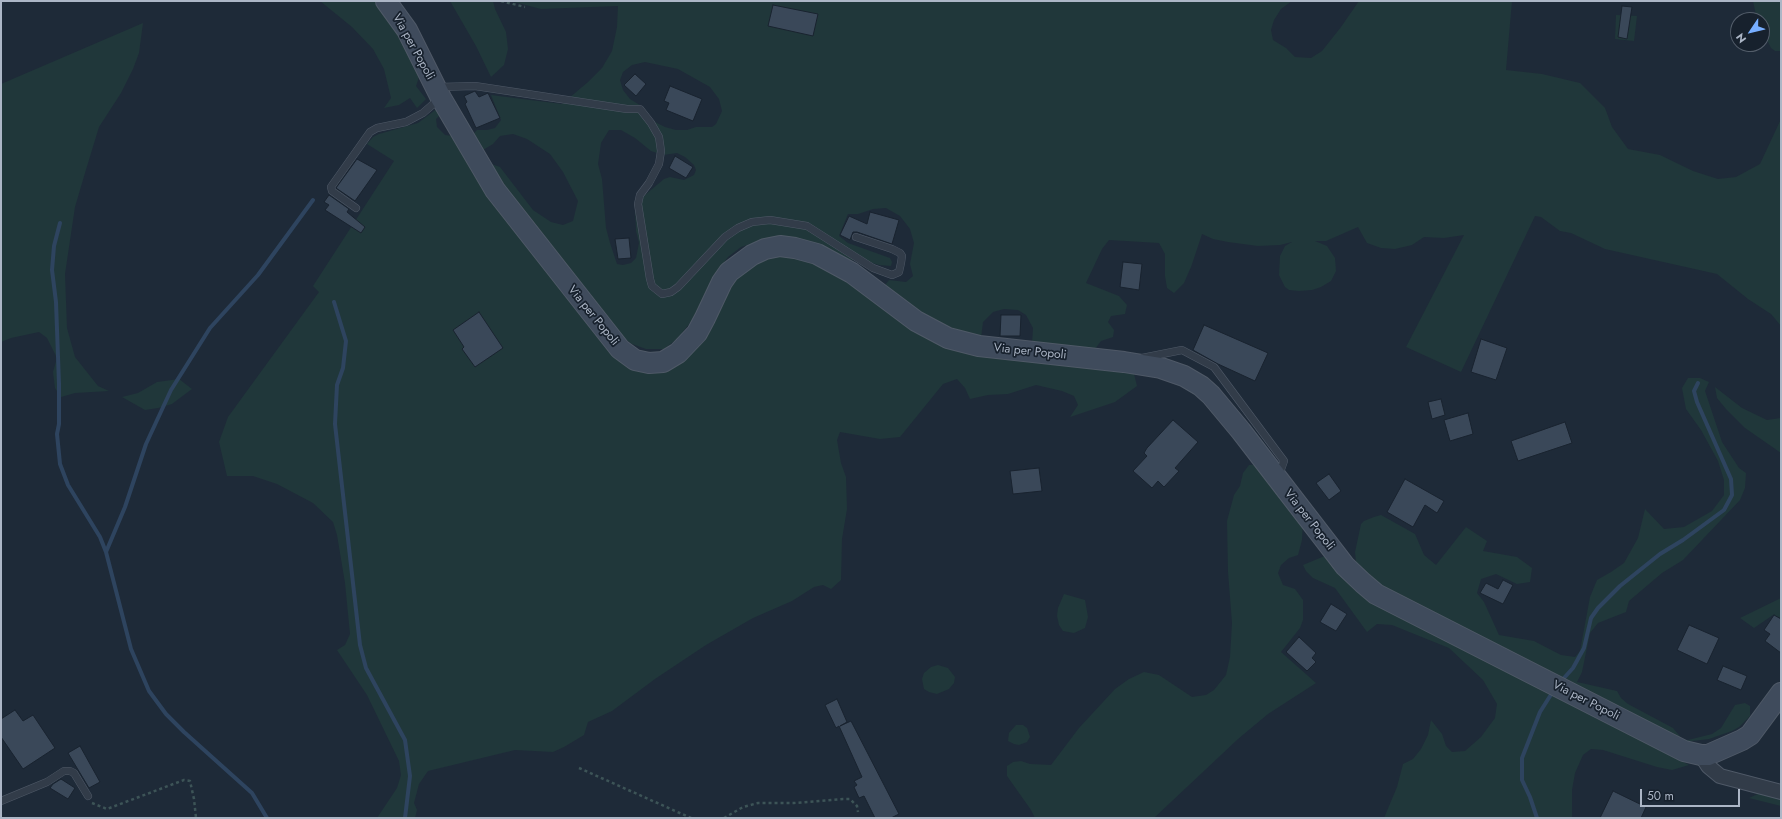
<!DOCTYPE html>
<style>
body{margin:0}
#map{position:relative;width:1782px;height:819px;overflow:hidden;background:#1e2a38;font-family:Jost,sans-serif}
canvas{display:block}
.frame{position:absolute;inset:0;border:2px solid #acb6c6;pointer-events:none}
.north{position:absolute;left:1730px;top:12px;width:40px;height:40px;box-sizing:border-box;background:#17212d;border:1px solid #535d6a;border-radius:50%;rotate:235deg;font-size:11px;font-weight:700;line-height:16px;text-align:center;color:#acb6c6}
.north::after{content:'';display:block;margin:auto;width:14px;height:18px;background:#77aeff;clip-path:polygon(50% 0,100% 100%,50% 72%,0 100%)}
.scale{position:absolute;left:1640px;top:789px;width:100px;height:18px;box-sizing:border-box;border:2px solid #acb6c6;border-top:0;padding-left:5px;font-size:12px;line-height:14px;white-space:nowrap;color:#acb6c6;-webkit-text-stroke:3px #17212d;paint-order:stroke}
</style>
<div id="map">
<canvas width="1782" height="819"></canvas>
<div class="frame"></div>
<div class="north">N</div>
<div class="scale">50 m</div>
</div>
<script>
const c = document.querySelector('canvas').getContext('2d');
c.lineJoin = 'round';
function fillPath(path, color) {
  c.fillStyle = color;
  c.fill(path, 'evenodd');
}
function toPath(rows) {
  const path = new Path2D();
  for (const r of rows) {
    path.moveTo(r[0], r[1]);
    for (let i = 2; i < r.length; i += 2) path.lineTo(r[i], r[i + 1]);
  }
  return path;
}
function trace(path, color, width, dash) {
  c.strokeStyle = color;
  c.lineWidth = width;
  c.lineCap = dash ? 'butt' : 'round';
  c.setLineDash(dash || []);
  c.stroke(path);
}
function label(font, color, halo, rows, align = 'center') {
  c.font = font + ' Jost,sans-serif';
  c.lineWidth = 3.5;
  c.setLineDash([]);
  c.textBaseline = 'middle';
  c.strokeStyle = halo;
  c.fillStyle = color;
  for (const [text, x, y, turn = 0] of rows) {
    c.save();
    c.translate(x, y);
    c.rotate((+turn || 0) * Math.PI / 180);
    c.textAlign = isNaN(turn) ? turn : align;
    if (halo) c.strokeText(text, 0, 0);
    c.fillText(text, 0, 0);
    c.restore();
  }
}
const green = toPath([
 [320,1,379,1,382,5,420,74,416,86,426,99,417,108,410,98,399,105,384,108,391,98,384,69,373,49,352,27],
 [450,1,493,1,495,9,506,32,508,49,504,65,491,77,476,46],
 [510,1,1292,1,1281,9,1274,20,1271,30,1273,40,1286,48,1295,57,1311,58,1322,51,1341,27,1359,1,1512,1,1506,70,1542,74,1580,83,1605,108,1612,127,1628,149,1660,155,1693,171,1718,179,1736,177,1760,164,1781,119,1781,326,1771,314,1748,299,1717,274,1605,249,1571,233,1560,231,1541,217,1535,216,1461,372,1406,347,1464,235,1444,238,1424,237,1412,245,1395,249,1381,248,1367,243,1358,227,1326,241,1315,241,1327,246,1335,258,1336,271,1331,281,1321,287,1312,290,1299,291,1289,290,1285,287,1279,275,1280,256,1285,246,1292,242,1280,245,1258,246,1228,242,1213,239,1202,234,1191,267,1184,283,1174,293,1167,288,1165,276,1165,254,1159,243,1109,240,1102,249,1086,283,1119,296,1127,305,1125,314,1111,316,1108,322,1114,330,1113,337,1101,341,1095,349,1032,344,1033,328,1026,315,1018,310,1004,309,993,312,983,322,981,338,936,325,885,289,886,284,889,280,906,282,913,276,910,264,914,243,910,229,900,216,886,208,873,209,858,214,848,214,839,236,848,243,890,258,892,262,891,266,879,265,869,262,844,259,763,240,741,247,728,257,713,278,695,317,677,339,664,349,646,349,632,344,615,332,480,160,500,167,533,210,551,222,563,225,573,221,578,201,563,172,550,154,527,139,513,134,500,136,493,144,483,150,472,135,477,130,487,130,495,128,501,120,491,95,562,104,588,82,602,68,612,51,617,27,618,6,541,9],
 [645,62,678,69,710,87,719,99,722,111,716,124,712,127,696,127,687,130,676,130,665,127,655,122,643,107,630,99,623,90,620,80,623,72,632,65],
 [609,130,621,130,635,138,651,151,663,155,677,153,685,157,694,165,696,170,694,175,684,180,670,177,664,179,645,195,635,208,636,231,639,243,636,258,631,263,623,265,617,264,610,243,606,228,602,179,598,164,601,143],
 [1753,1,1781,1,1781,51,1775,51,1771,48,1762,30,1762,20,1757,20],
 [1616,15,1637,16,1634,41,1615,39],
 [143,23,139,53,133,69,121,93,99,127,85,173,75,207,65,274,67,328,75,357,98,386,109,391,75,393,61,397,55,388,53,372,57,358,47,338,39,332,11,338,1,342,1,84],
 [438,108,441,114,436,119,437,127,445,135,453,136,473,174,564,287,596,334,672,364,719,295,761,255,809,254,914,325,1133,370,1137,386,1115,402,1070,417,1078,405,1074,396,1062,391,1036,385,1008,394,988,395,970,399,965,388,957,379,943,384,900,437,880,439,840,432,837,440,841,463,846,477,847,509,842,539,841,580,831,589,823,585,814,587,792,601,753,618,706,645,655,679,612,711,588,722,584,735,564,747,553,752,515,750,428,771,419,784,414,803,417,810,415,818,377,818,397,788,401,775,399,761,367,695,337,650,345,645,350,634,345,583,337,535,333,522,313,503,277,484,253,476,227,476,219,442,228,417,319,292,313,286,394,161,367,144,373,137,379,134,418,123],
 [1688,378,1700,378,1709,382,1705,391,1722,442,1739,468,1746,473,1745,488,1740,500,1683,560,1662,573,1629,601,1626,612,1598,623,1590,633,1582,672,1577,682,1617,691,1621,698,1628,704,1673,728,1684,741,1712,734,1721,728,1735,705,1745,703,1750,706,1750,716,1739,727,1732,731,1709,739,1684,742,1385,594,1361,570,1356,562,1355,552,1361,524,1364,521,1374,517,1381,515,1415,534,1424,555,1436,565,1466,527,1487,541,1483,551,1517,557,1532,568,1530,582,1517,584,1496,574,1481,579,1477,593,1484,602,1499,635,1534,641,1561,655,1575,657,1580,651,1590,597,1597,580,1611,572,1624,563,1638,538,1645,509,1664,529,1684,527,1712,511,1724,495,1724,480,1718,461,1701,430,1686,409,1682,388],
 [179,379,192,389,172,404,158,408,145,410,122,397,138,393,157,382],
 [1715,387,1742,408,1767,420,1781,418,1781,453,1745,428,1726,409,1717,398],
 [1260,464,1303,522,1302,540,1298,555,1289,558,1281,565,1278,573,1283,585,1295,589,1303,600,1303,620,1300,628,1281,652,1316,683,1268,714,1238,739,1154,818,1035,818,1031,810,1007,776,1007,766,1013,762,1021,761,1030,764,1051,765,1079,728,1115,689,1129,679,1144,672,1159,675,1192,697,1206,695,1214,690,1226,675,1230,657,1232,623,1228,572,1227,521,1234,495,1240,486,1243,473,1249,465],
 [1327,555,1638,737,1689,765,1672,770,1657,767,1603,750,1591,749,1583,755,1575,773,1572,790,1572,818,1384,818,1397,787,1403,764,1413,759,1421,749,1428,735,1431,720,1442,734,1446,746,1452,752,1465,751,1481,737,1495,718,1497,704,1483,680,1449,648,1392,625,1377,624,1367,632,1335,588,1313,578,1306,571,1303,565],
 [1064,594,1085,600,1088,617,1085,628,1074,633,1063,631,1059,625,1057,616,1058,608],
 [1781,598,1781,618,1773,615,1754,628,1740,618],
 [938,665,948,668,955,677,954,683,949,689,937,694,929,692,924,689,922,679,924,673,931,667],
 [1016,725,1023,725,1027,728,1030,737,1027,742,1019,745,1014,744,1008,741,1009,733],
 [1760,793,1781,799,1781,806,1749,798]
]);
const stream = toPath([
 [60,223,54,246,52,270,56,302,59,384,59,424,57,434,60,464,68,485,100,537,106,552],
 [334,302,346,341,343,368,337,385,335,424,360,645,366,668,405,740,410,776,405,818],
 [1564,678,1573,668,1584,648,1591,618,1598,608,1620,586,1660,554,1683,540,1724,510,1732,495,1731,479,1697,402,1694,391,1698,383],
 [267,818,252,793,184,732,166,714,149,691,131,649,106,552,125,507,146,444,171,390,210,328,258,275,313,200],
 [1537,818,1530,797,1522,780,1522,758,1540,712,1552,693]
]);
const building = toPath([
 [773,5,818,14,813,36,768,26,773,5],
 [1622,6,1632,7,1627,39,1618,37,1622,6],
 [635,74,646,84,636,96,624,85,635,74],
 [670,86,702,99,693,121,666,110,669,103,664,101,670,86],
 [475,91,479,97,488,93,500,118,476,128,465,104,467,102,464,96,475,91],
 [675,156,693,167,686,178,669,168,675,156],
 [357,159,377,170,355,201,336,188,357,159],
 [329,195,349,209,347,212,365,227,361,233,325,210,329,205,324,202,329,195],
 [870,212,899,220,892,244,857,232,853,232,850,240,840,235,849,216,867,224,870,212],
 [629,238,631,258,618,259,615,239,629,238],
 [1123,262,1142,264,1139,290,1120,287,1123,262],
 [479,312,503,348,475,367,462,349,464,347,453,330,479,312],
 [1001,315,1021,315,1020,336,1000,336,1001,315],
 [1204,325,1268,353,1255,381,1218,364,1193,350,1204,325],
 [1481,339,1507,348,1496,380,1471,372,1481,339],
 [1441,399,1445,415,1432,419,1428,402,1441,399],
 [1468,413,1473,434,1450,441,1444,420,1468,413],
 [1173,420,1198,442,1175,468,1179,471,1164,487,1158,481,1152,488,1133,471,1147,456,1144,453,1147,448,1173,420],
 [1565,422,1572,443,1518,461,1511,441,1565,422],
 [1039,468,1042,491,1013,494,1010,471,1039,468],
 [1329,474,1341,491,1329,500,1316,483,1329,474],
 [1405,479,1444,501,1437,513,1425,505,1413,527,1387,512,1405,479],
 [1503,580,1513,585,1503,604,1480,593,1486,583,1498,589,1503,580],
 [1331,604,1347,614,1336,631,1320,622,1331,604],
 [1774,615,1781,619,1781,653,1765,641,1770,634,1764,630,1774,615],
 [1689,625,1719,638,1707,664,1677,650,1689,625],
 [1299,637,1316,653,1312,658,1316,662,1307,671,1286,652,1299,637],
 [1723,666,1747,676,1741,690,1717,680,1723,666],
 [837,699,847,722,840,726,851,721,899,814,891,818,875,818,864,796,859,798,854,787,857,785,854,781,862,777,839,726,836,728,825,705,837,699],
 [15,710,23,721,33,715,55,748,23,769,1,737,1,719,15,710],
 [80,746,100,782,89,788,68,753,80,746],
 [61,779,75,788,68,799,50,788,53,784,61,779],
 [1613,791,1646,807,1641,818,1600,818,1613,791]
]);
const path = toPath([
 [501,1,525,7],
 [579,768,691,818],
 [92,803,107,809,184,780,190,781,194,799,196,818],
 [724,818,743,807,758,803,794,803,843,799,850,799,857,806,858,812]
]);
const service = toPath([
 [438,87,475,86,627,109,640,109,651,123,659,137,661,151,659,164,649,183,640,195,638,204,650,279,652,286,662,294,671,292,678,287,725,237,738,228,752,222,770,220,807,226,873,268,892,275,899,272,901,263,902,256,900,253,892,249,856,237],
 [356,208,332,191,331,187,370,132,377,128,406,122,423,113,439,99],
 [1142,358,1182,350,1214,367,1284,461,1279,475],
 [1,801,47,782,64,771,70,771,74,773,88,796]
]);
const minor = toPath([
 [1701,755,1708,766,1720,776,1781,792]
]);
const secondary = toPath([
 [386,1,407,30,441,98,495,190,620,349,635,360,649,363,663,362,678,353,697,333,705,318,722,282,729,272,752,255,765,249,780,246,795,248,817,254,852,273,916,321,948,338,979,346,1124,362,1161,368,1184,376,1201,386,1211,395,1241,431,1345,566,1363,583,1376,594,1684,751,1701,755,1708,755,1742,740,1750,735,1781,693]
]);
const streetNames = [
 ["Via per Popoli",413,47,61],
 ["Via per Popoli",593,316,51],
 ["Via per Popoli",1030,352,6],
 ["Via per Popoli",1309,520,52],
 ["Via per Popoli",1586,701,27]
];
fillPath(green, '#20373a');
trace(stream, '#2e445f', 4);
fillPath(building, '#3a4859');
trace(building, '#19232f', 1);
trace(service, '#4f5967', 8);
trace(minor, '#4f5967', 16);
trace(secondary, '#4f5967', 22);
trace(path, '#3d5457', 2.5, [3, 3]);
trace(service, '#323c49', 7);
trace(minor, '#323c49', 14);
trace(secondary, '#3f4b5c', 20);
label('12px', '#acb6c6', '#17212d', streetNames);
</script>
